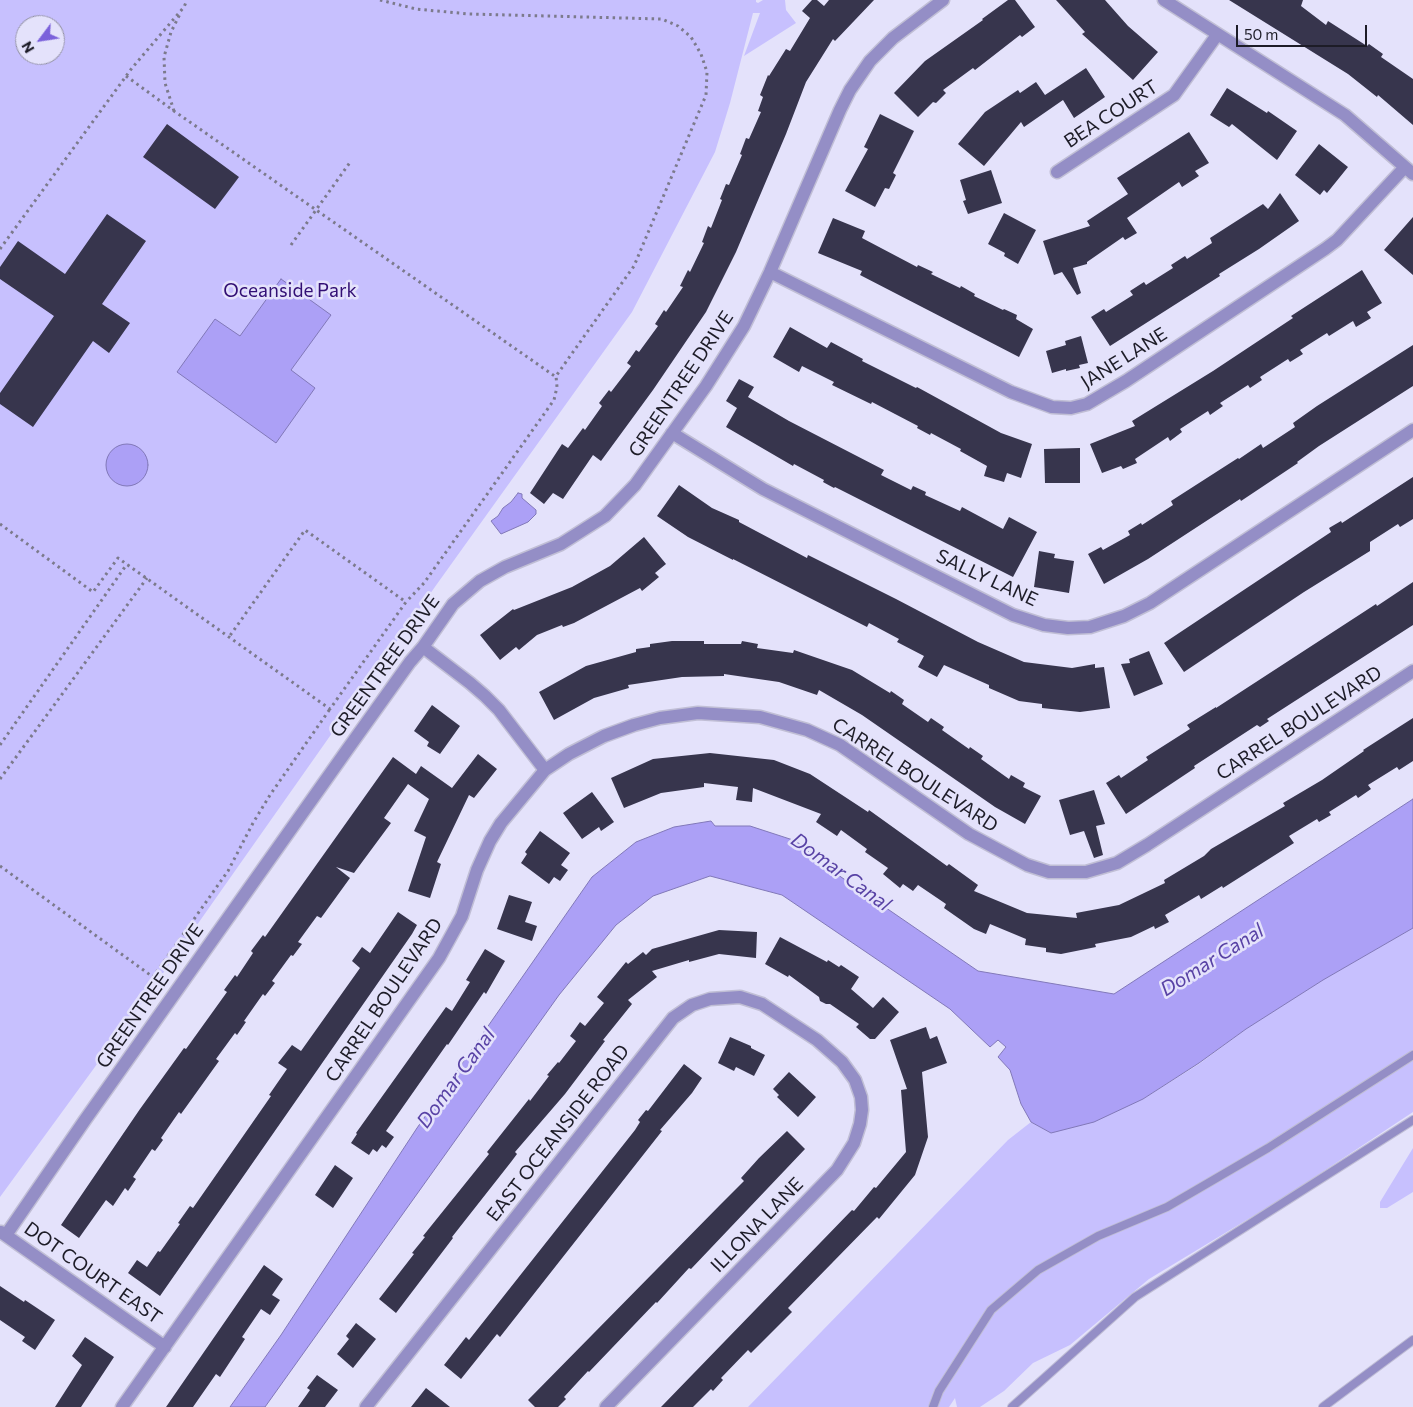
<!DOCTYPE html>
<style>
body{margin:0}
#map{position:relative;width:1413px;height:1407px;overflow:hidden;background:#e4e2fb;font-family:Commissioner,sans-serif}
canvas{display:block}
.north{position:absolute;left:15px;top:15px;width:50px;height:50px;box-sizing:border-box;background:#e4e2fb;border:1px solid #9493a6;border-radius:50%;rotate:239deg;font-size:14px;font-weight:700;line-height:20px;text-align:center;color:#1d1c27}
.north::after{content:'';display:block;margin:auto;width:18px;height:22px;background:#7b61db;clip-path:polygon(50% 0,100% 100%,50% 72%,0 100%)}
.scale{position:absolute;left:1236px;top:25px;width:131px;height:22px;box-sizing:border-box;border:2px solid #1d1c27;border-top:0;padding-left:6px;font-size:15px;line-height:18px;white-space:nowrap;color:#1d1c27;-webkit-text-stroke:4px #e4e2fb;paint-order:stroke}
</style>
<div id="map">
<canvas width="1413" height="1407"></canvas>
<div class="north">N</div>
<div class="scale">50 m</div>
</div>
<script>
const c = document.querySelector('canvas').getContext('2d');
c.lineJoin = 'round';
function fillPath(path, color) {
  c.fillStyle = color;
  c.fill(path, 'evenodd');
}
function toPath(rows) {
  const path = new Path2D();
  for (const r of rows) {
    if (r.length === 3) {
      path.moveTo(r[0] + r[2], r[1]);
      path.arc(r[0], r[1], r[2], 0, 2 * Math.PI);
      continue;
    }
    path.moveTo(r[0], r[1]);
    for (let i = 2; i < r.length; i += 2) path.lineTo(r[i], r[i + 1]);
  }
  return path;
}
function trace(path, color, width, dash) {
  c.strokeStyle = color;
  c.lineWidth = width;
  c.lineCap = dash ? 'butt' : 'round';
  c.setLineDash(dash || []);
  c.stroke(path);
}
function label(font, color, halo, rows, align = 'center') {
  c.font = font + ' Commissioner,sans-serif';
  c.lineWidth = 5;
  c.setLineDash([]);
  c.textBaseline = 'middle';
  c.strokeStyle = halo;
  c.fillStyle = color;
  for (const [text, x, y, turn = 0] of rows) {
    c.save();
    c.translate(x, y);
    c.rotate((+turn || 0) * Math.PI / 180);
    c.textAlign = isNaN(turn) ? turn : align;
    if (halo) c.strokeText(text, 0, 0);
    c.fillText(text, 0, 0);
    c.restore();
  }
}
const green = toPath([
 [0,0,756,0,756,2,758,3,763,0,785,0,786,10,796,23,744,56,760,13,753,13,730,103,715,152,632,312,437,584,154,986,0,1197],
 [25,25,55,25,55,55,25,55],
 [1413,928,1413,1112,1283,1198,1149,1279,1070,1345,1033,1363,1004,1391,980,1407,957,1407,955,1398,949,1407,748,1407,1008,1140,1031,1122,1051,1133,1143,1099,1199,1064,1246,1029,1323,980],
 [1413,1148,1413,1192,1387,1208,1380,1208,1380,1202]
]);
const water = toPath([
 [281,279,331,315,291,370,315,388,276,443,177,372,215,319,240,336,281,279],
 [127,465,21],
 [518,493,522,494,522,498,536,510,536,514,528,522,501,534,491,521,498,516,503,508,511,502,518,493],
 [1413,799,1413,928,1323,980,1246,1029,1199,1063,1143,1099,1094,1122,1051,1133,1031,1122,1021,1104,1010,1070,998,1057,1006,1047,998,1040,990,1047,950,1009,782,895,710,876,653,896,616,925,559,995,265,1407,230,1407,281,1335,417,1128,592,877,636,842,674,827,711,821,715,826,750,826,796,841,825,866,978,971,1114,994,1413,799]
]);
const building = toPath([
 [812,0,817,0,824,6,829,0,874,0,835,41,833,39,806,82,786,134,736,252,706,312,653,390,601,461,593,455,563,499,553,493,544,504,530,493,562,444,568,448,583,428,585,430,602,406,599,403,609,390,611,392,631,366,627,363,636,350,639,352,658,326,655,324,664,310,666,312,683,287,680,286,688,270,690,272,704,243,702,242,708,226,711,228,722,200,720,199,726,184,729,185,742,155,740,154,746,138,749,139,761,112,758,111,763,97,760,95,768,75,769,76,786,49,790,51,810,18,802,11],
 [1008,0,1015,0,1035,27,1022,37,1020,35,975,70,973,68,943,90,946,93,936,103,933,102,918,117,894,93,925,61,983,20,982,19],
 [1056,0,1105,0,1128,26,1158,52,1133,80,1082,34,1085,32],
 [1229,0,1303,0,1301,6,1326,25,1328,21,1367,46,1369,44,1383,54,1381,57,1413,79,1413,125,1378,95,1377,97,1348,74],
 [1086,68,1105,97,1074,118,1063,100,1024,127,1021,122,984,166,958,144,985,112,1018,90,1020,93,1036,82,1045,95],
 [1227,88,1267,113,1268,111,1297,131,1277,160,1232,124,1229,127,1210,115],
 [880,114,914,131,893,173,896,175,889,189,885,188,875,207,845,191,868,149,864,147],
 [167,124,239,177,215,209,143,157],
 [1189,132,1209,163,1195,171,1199,176,1182,187,1179,182,1127,218,1137,233,1125,240,1123,237,1087,262,1087,264,1073,268,1081,293,1077,295,1062,272,1054,275,1043,241,1090,226,1087,221,1128,194,1117,178],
 [1319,144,1348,167,1327,193,1324,190,1320,195,1295,175],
 [991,170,1002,203,968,214,963,201,966,200,960,180],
 [1280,193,1299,221,1259,249,1219,274,1220,276,1110,346,1091,317,1104,309,1106,312,1133,295,1130,291,1144,282,1146,285,1173,268,1171,265,1185,256,1187,259,1212,243,1210,238,1263,204,1268,209],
 [1004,213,1036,230,1018,264,1004,256,1005,253,988,244],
 [107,214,146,241,102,304,130,323,109,353,93,341,33,427,0,404,0,393,54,316,0,279,0,267,18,241,65,274],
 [1413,217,1413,275,1384,250],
 [833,218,865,231,862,238,917,267,918,265,933,272,931,274,960,288,961,286,975,294,974,296,1003,310,1004,309,1017,315,1016,319,1033,329,1019,357,860,275,862,271,818,253],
 [1362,270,1382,303,1367,312,1371,318,1356,327,1353,321,1329,336,1327,333,1300,350,1303,354,1290,362,1288,359,1260,377,1262,380,1250,388,1248,385,1220,403,1223,406,1210,415,1208,411,1180,429,1182,432,1170,441,1168,437,1135,459,1137,463,1123,469,1121,466,1102,473,1090,444,1135,426,1132,421,1213,371,1293,318,1291,316],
 [790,327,827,348,831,342,863,359,862,361,916,388,917,387,1001,433,1032,444,1021,478,1007,473,1004,482,984,476,987,466,960,451,961,449,931,433,930,435,917,428,918,426,872,402,871,404,832,385,834,382,802,366,799,372,773,357],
 [1081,336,1088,363,1079,365,1080,368,1066,371,1066,369,1052,373,1046,351,1066,345,1065,341],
 [1413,345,1413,386,1319,446,1297,462,1298,463,1241,501,1240,499,1148,559,1104,584,1088,554,1101,547,1103,550,1130,535,1128,531,1141,523,1142,525,1173,505,1171,501,1238,458,1239,459,1261,444,1263,448,1295,427,1293,423,1317,406],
 [739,379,754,387,748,397,789,421,884,470,881,475,911,490,913,486,926,492,925,495,960,511,962,507,1003,529,1009,517,1037,532,1013,577,835,487,834,488,823,482,824,480,794,464,793,466,726,427,737,408,726,401],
 [1080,448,1080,483,1045,483,1044,449],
 [1413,477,1413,519,1400,527,1398,524,1370,542,1370,551,1304,592,1184,672,1164,643,1331,532,1329,528,1341,521,1342,523],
 [679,485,712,508,739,520,739,522,807,558,808,555,896,599,978,642,1024,662,1072,668,1095,664,1095,668,1104,667,1110,708,1080,712,1042,708,1042,704,1019,701,989,688,989,685,944,665,937,677,918,667,924,656,897,642,899,639,869,623,867,627,733,559,733,560,688,537,657,516],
 [644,537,666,564,655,573,659,577,642,591,640,588,574,623,563,627,562,625,537,635,519,650,516,647,500,660,480,635,513,609,514,610,572,587,610,566],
 [1039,551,1055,554,1054,558,1074,561,1069,593,1034,587],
 [1413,582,1413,625,1267,719,1269,721,1260,727,1257,725,1194,766,1195,768,1126,814,1106,783,1119,775,1121,778,1148,760,1146,757,1190,729,1187,725,1216,707,1216,708,1376,604,1377,606],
 [672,641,704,641,704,644,741,644,742,641,758,644,757,648,793,653,794,650,852,670,890,693,891,691,904,700,902,704,928,722,931,718,944,727,942,730,969,749,970,747,983,756,981,759,1009,779,1011,775,1025,783,1023,787,1041,796,1025,824,995,807,862,715,819,690,817,695,779,682,724,674,724,676,682,677,628,685,629,688,594,698,554,720,539,692,586,666,636,652,636,649,650,647,650,644],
 [1149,651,1163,684,1134,696,1121,664,1130,663,1129,659],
 [432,705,460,726,440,754,427,746,429,742,414,731],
 [1413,718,1413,761,1399,770,1397,767,1368,785,1371,789,1358,798,1356,795,1329,812,1331,815,1319,822,1317,819,1289,836,1294,843,1223,888,1222,886,1201,899,1199,895,1165,915,1169,922,1155,929,1154,926,1131,937,1095,944,1096,947,1061,954,1046,952,1046,948,1025,945,1026,939,990,924,986,934,974,929,944,908,946,904,918,885,913,891,903,884,900,888,883,874,888,868,865,852,867,849,841,830,837,836,816,822,821,814,753,788,752,802,736,800,738,787,704,783,704,787,661,793,624,808,611,778,653,759,710,753,774,760,810,774,868,812,869,810,947,866,949,864,978,885,974,891,1027,913,1077,918,1076,913,1119,905,1165,883,1164,880,1204,856,1211,849,1285,806,1283,803,1322,780,1364,751,1363,750],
 [478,754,497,769,474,798,469,795,437,862,441,864,430,898,408,891,426,837,414,831,429,799,408,784,384,818,391,823,354,873,336,867,350,878,321,918,317,916,298,942,302,944,293,956,291,955,272,981,275,983,265,996,263,994,244,1021,246,1022,237,1035,235,1033,216,1059,219,1061,181,1114,179,1112,161,1138,163,1140,155,1151,152,1149,133,1177,136,1179,128,1191,125,1188,113,1206,106,1200,79,1238,61,1225,140,1109,184,1048,186,1049,227,992,224,990,235,975,237,977,253,953,251,951,263,935,265,937,393,757,416,774,421,766,452,788],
 [1094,790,1105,824,1096,826,1103,855,1094,858,1084,831,1070,835,1059,800],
 [592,792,614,822,601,831,599,827,582,839,563,813],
 [540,831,570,853,561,865,568,870,560,881,554,877,549,884,521,863,527,854,525,852],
 [509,895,532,902,525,922,537,926,532,941,497,929],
 [398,912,417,925,412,934,160,1296,128,1273,137,1260,147,1267,158,1251,160,1252,180,1224,178,1223,190,1206,193,1208,271,1096,269,1095,287,1069,278,1063,292,1045,301,1051,360,968,352,961,362,947,370,953],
 [719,930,757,932,756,958,719,954,689,962,689,960,652,971,657,977,628,1000,632,1004,603,1040,605,1041,565,1094,515,1152,517,1154,511,1162,452,1237,453,1238,396,1313,379,1299,414,1254,412,1253,425,1237,423,1236,489,1154,487,1152,529,1099,530,1101,549,1076,547,1075,558,1062,559,1063,576,1041,570,1036,580,1022,585,1026,604,1003,597,997,626,962,628,964,643,952,646,955,652,949],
 [780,937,827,962,828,960,839,967,841,965,859,977,851,989,873,1008,883,997,899,1012,875,1039,870,1039,856,1027,859,1024,830,1004,826,1004,820,1001,819,997,789,975,788,977,765,964],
 [485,949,505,961,486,994,484,992,448,1045,447,1044,386,1131,394,1137,386,1148,382,1145,377,1152,373,1149,369,1155,351,1143,357,1134,356,1133,446,1007,452,1011,470,982,466,980],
 [926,1027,930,1039,937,1036,947,1063,922,1072,928,1137,915,1175,879,1219,877,1217,788,1308,792,1312,751,1353,748,1350,721,1378,723,1380,713,1391,711,1389,693,1407,661,1407,852,1210,854,1211,874,1187,876,1188,906,1152,901,1090,907,1089,890,1040],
 [730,1037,751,1046,751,1048,765,1055,754,1076,736,1067,734,1071,718,1063],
 [684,1064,702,1078,692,1093,660,1130,662,1131,500,1337,497,1334,461,1379,444,1365,466,1337,469,1340,635,1130,640,1122,638,1120,646,1110,648,1111],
 [789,1072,816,1097,798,1117,777,1097,779,1095,773,1089],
 [787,1131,805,1149,691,1269,689,1268,657,1303,656,1302,589,1372,588,1371,564,1397,566,1399,558,1407,535,1407,528,1400,720,1205,744,1181,741,1178,759,1158],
 [335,1165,353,1178,333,1208,315,1195],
 [264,1265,283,1279,272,1295,280,1300,270,1315,261,1309,242,1337,245,1339,220,1377,216,1374,193,1407,166,1407],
 [0,1286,24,1302,25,1300,55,1320,35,1350,22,1341,25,1337,0,1320],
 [356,1323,376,1339,353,1368,337,1354,349,1339,346,1336],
 [85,1337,114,1357,81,1407,55,1407,82,1365,72,1356],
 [317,1375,338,1390,325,1407,298,1407,310,1390,307,1388],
 [426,1388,450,1407,411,1407]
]);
const path = toPath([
 [380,0,416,9,469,14,662,19,678,26,691,37,701,54,707,72,706,95,634,266,556,376,557,387,554,400,424,583,406,602],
 [126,76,174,111,556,377],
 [174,111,165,83,164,57,171,32,181,12],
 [291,245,351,161],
 [0,249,132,68,184,7,187,0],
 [0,524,93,592,118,558,330,709,406,602,305,530,229,637],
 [0,745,127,564],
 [0,779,147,578],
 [0,866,153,977,228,871,253,823,270,795,330,709]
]);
const lane = toPath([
 [933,1407,939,1391,991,1310,1038,1270,1098,1236,1167,1207,1268,1148,1413,1055],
 [1012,1407,1135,1297,1413,1120],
 [1323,1407,1413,1340]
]);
const street = toPath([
 [1164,0,1345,115,1413,174],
 [1057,172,1174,95,1217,35],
 [770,272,1011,392,1052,407,1071,408,1087,404,1126,381,1325,249,1337,240,1405,167],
 [672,433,763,489,1013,615,1044,625,1068,628,1090,627,1124,616,1150,603,1413,430],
 [423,647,470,683,485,696,499,710,545,770],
 [1,1232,165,1347],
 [6,1235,85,1120,347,750,410,662,423,647,453,604,480,581,505,567,561,544,605,516,635,485,706,386,744,326,770,272,840,110,850,90,870,61,893,38,943,0],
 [122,1407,439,958,462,916,477,870,490,841,501,823,545,770,569,754,604,736,634,725,660,718,698,713,760,717,807,730,840,745,969,834,1027,865,1049,872,1086,872,1117,863,1147,845,1413,671],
 [366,1407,673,1018,692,1005,710,999,740,997,762,1004,817,1040,842,1062,855,1080,861,1097,862,1110,860,1124,854,1143,837,1170,606,1407]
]);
const streetNames = [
 ["BEA COURT",1111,114,-33],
 ["JANE LANE",1124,358,-32],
 ["GREENTREE DRIVE",681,384,-56],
 ["SALLY LANE",987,578,25],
 ["GREENTREE DRIVE",385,666,-54],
 ["CARREL BOULEVARD",1299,723,-33],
 ["CARREL BOULEVARD",915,775,33],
 ["GREENTREE DRIVE",150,996,-55],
 ["CARREL BOULEVARD",384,1000,-56],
 ["EAST OCEANSIDE ROAD",558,1133,-52],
 ["ILLONA LANE",757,1225,-46],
 ["DOT COURT EAST",93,1273,35]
];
const parkNames = [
 ["Oceanside Park",290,291]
];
const waterNames = [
 ["Domar Canal",841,872,36],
 ["Domar Canal",1212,960,-32],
 ["Domar Canal",456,1078,-54]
];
fillPath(green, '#c7c0fe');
fillPath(water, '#aca0f6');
trace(water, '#8178b8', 1);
fillPath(building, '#37354d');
trace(lane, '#c0bed5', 10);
trace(street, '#c0bed5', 15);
trace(path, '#7c7a8c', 3, [2.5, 4]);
trace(lane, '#948ec6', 8);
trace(street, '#948ec6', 12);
label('19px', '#1d1c27', '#e4e2fb', streetNames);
label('19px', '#320f74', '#e4e2fb', parkNames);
label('italic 20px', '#5842a5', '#e4e2fb', waterNames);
</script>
